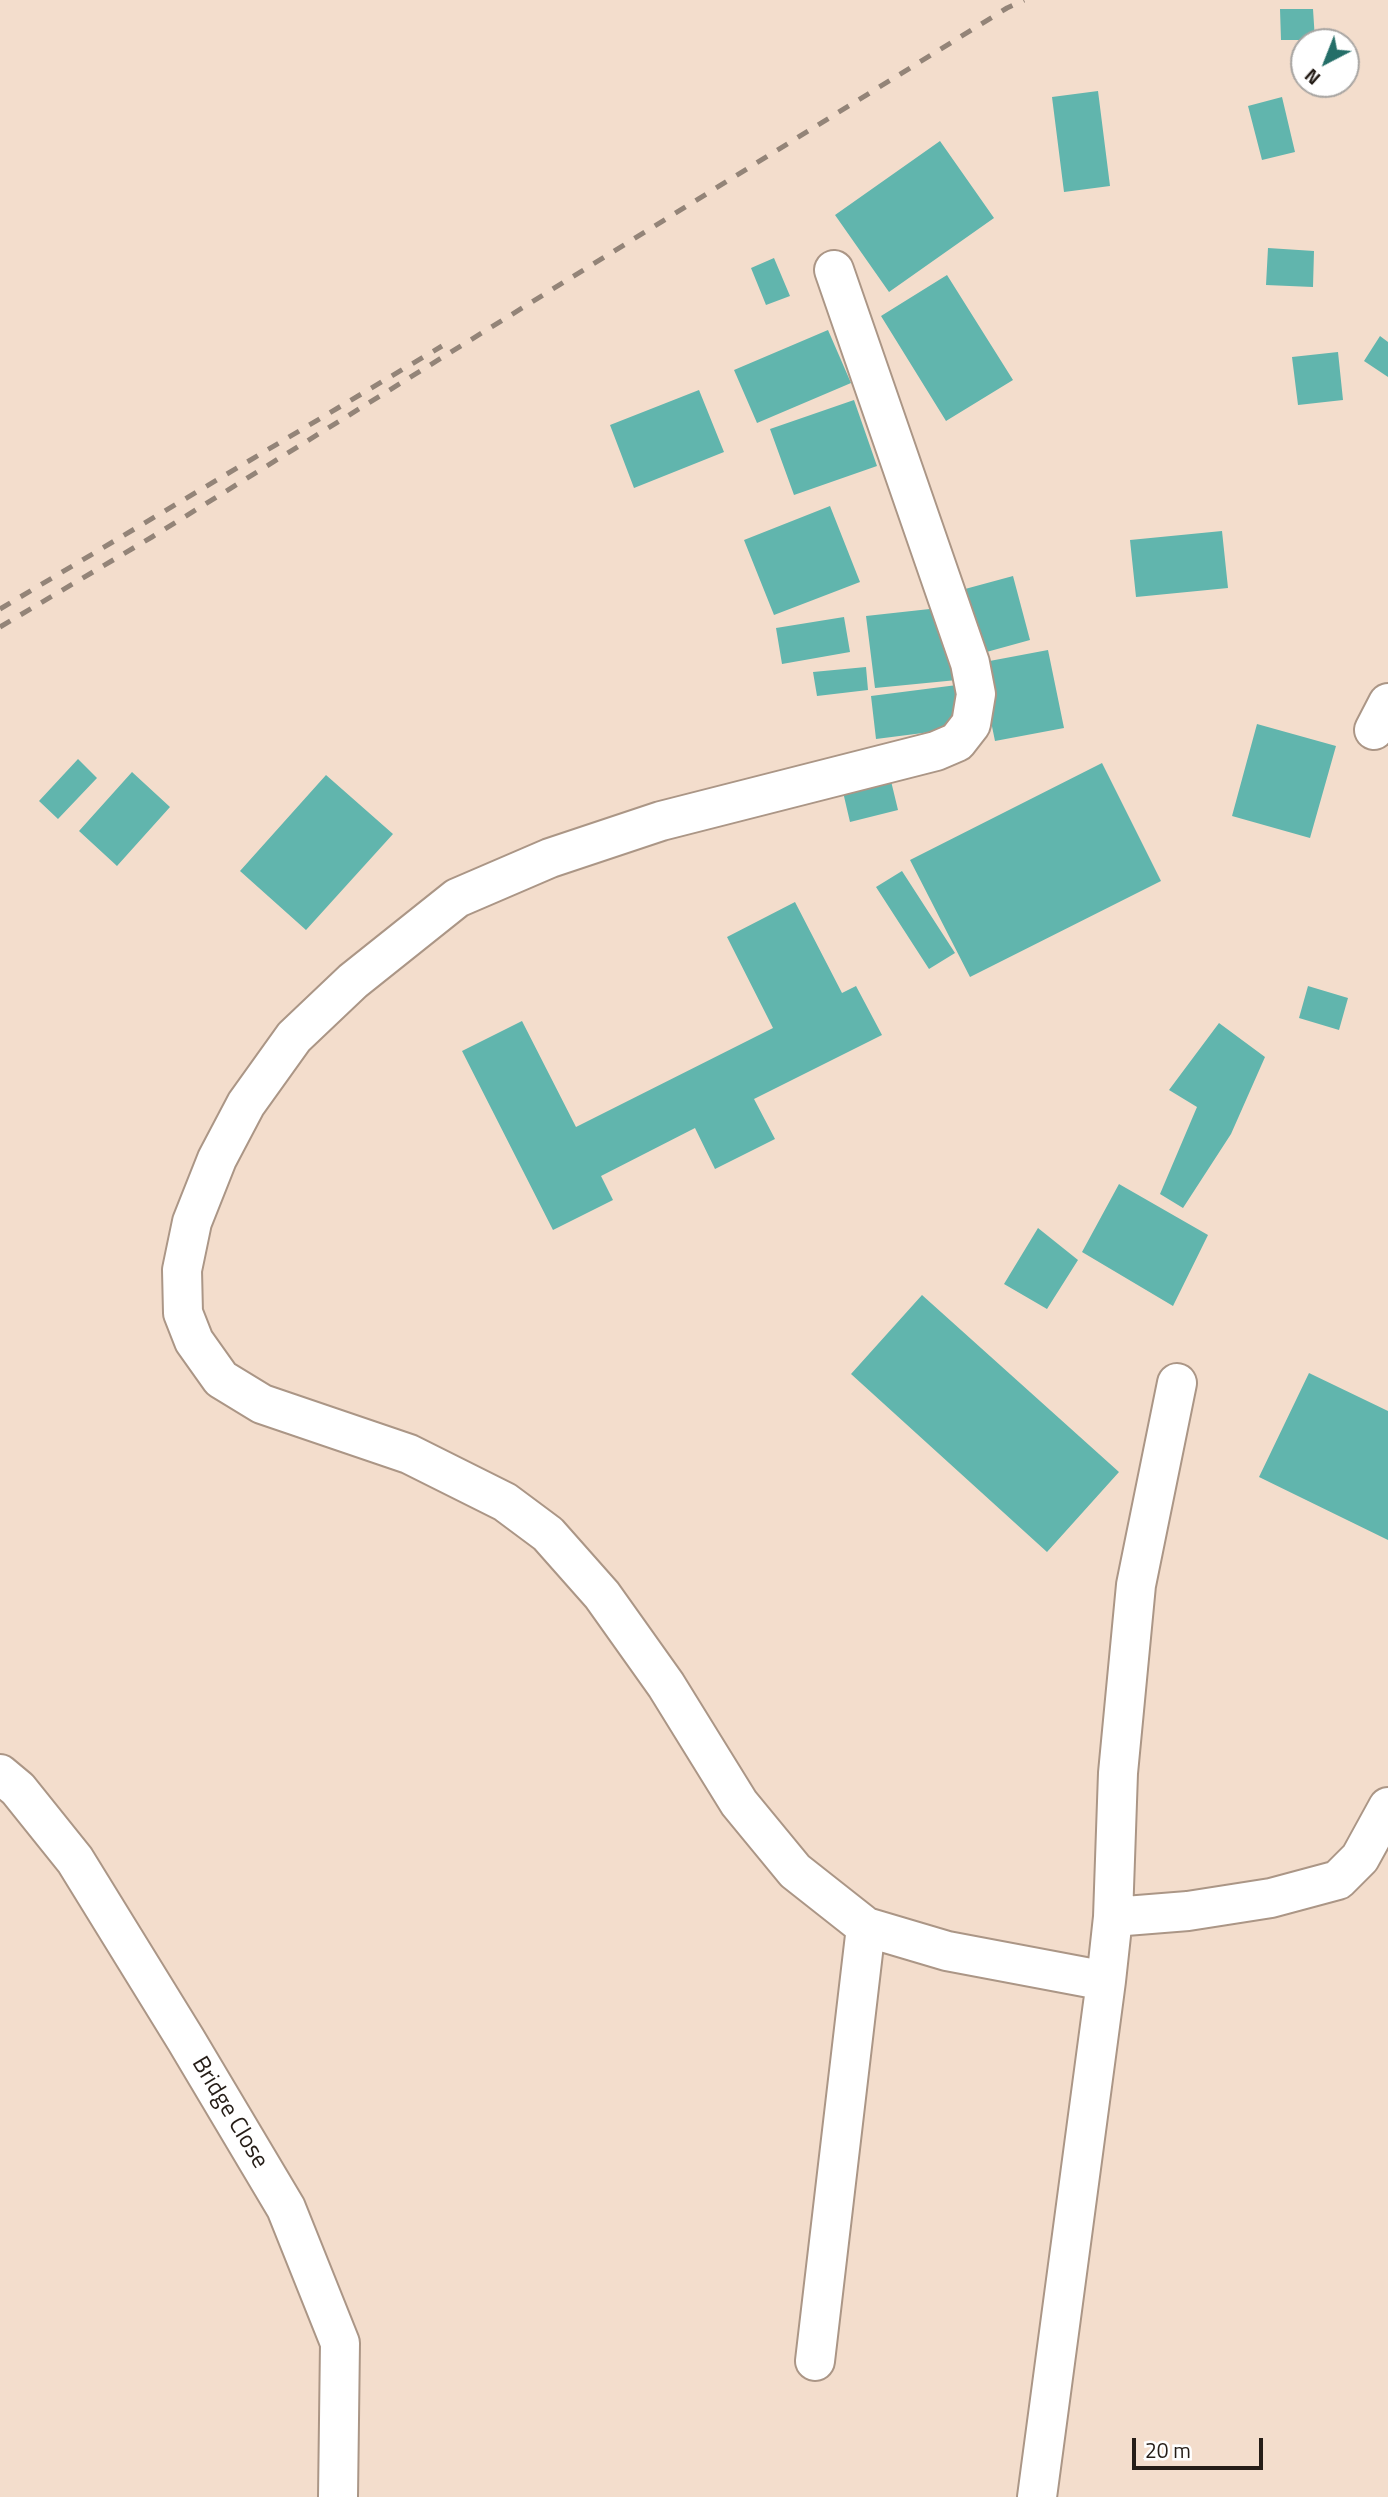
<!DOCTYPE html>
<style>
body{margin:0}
#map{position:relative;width:1388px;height:2497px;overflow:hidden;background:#f3ddcc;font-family:"Titillium Web",sans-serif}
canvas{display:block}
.north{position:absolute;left:1290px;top:28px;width:70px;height:70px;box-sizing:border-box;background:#fff;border:2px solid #a8a5a2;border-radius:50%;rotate:222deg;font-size:19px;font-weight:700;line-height:28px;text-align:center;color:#251d17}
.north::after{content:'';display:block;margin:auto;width:24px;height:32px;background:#246e68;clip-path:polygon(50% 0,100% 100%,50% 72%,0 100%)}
.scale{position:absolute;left:1132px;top:2438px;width:131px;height:32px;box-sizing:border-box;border:4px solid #251d17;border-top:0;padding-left:9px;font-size:21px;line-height:24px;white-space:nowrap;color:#251d17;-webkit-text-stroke:5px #fff;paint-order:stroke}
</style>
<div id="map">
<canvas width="1388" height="2497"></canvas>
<div class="north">N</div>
<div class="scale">20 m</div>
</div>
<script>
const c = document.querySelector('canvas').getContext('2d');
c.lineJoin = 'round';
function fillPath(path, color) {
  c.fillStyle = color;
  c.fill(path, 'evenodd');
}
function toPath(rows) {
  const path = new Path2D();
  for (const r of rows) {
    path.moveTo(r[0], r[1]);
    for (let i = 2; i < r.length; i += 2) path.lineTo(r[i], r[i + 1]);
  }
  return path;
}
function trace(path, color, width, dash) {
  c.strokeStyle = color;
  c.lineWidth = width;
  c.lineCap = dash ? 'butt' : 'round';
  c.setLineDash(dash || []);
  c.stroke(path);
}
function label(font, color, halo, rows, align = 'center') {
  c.font = font + ' "Titillium Web",sans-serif';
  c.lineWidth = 5;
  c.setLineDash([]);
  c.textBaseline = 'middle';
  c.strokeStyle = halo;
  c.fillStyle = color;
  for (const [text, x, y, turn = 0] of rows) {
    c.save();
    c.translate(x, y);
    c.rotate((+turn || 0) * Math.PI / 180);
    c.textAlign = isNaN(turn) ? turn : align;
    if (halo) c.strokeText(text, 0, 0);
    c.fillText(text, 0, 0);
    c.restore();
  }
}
const building = toPath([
 [1280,9,1313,9,1315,40,1281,40],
 [1098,91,1110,186,1064,192,1052,97],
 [1282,97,1295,152,1262,160,1248,106],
 [940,141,994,218,889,292,835,215],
 [1268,248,1314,251,1313,287,1266,285],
 [774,258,790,296,766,305,751,268],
 [947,275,1013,380,946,421,881,316],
 [828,330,851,383,757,423,734,370],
 [1380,336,1388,342,1388,377,1364,361],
 [1338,352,1343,400,1298,405,1292,357],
 [699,390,724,452,634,488,610,425],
 [854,400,877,466,794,495,770,429],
 [830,506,860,582,774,615,744,540],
 [1222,531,1228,588,1136,597,1130,540],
 [1013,576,1030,640,972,656,954,592],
 [948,607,957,680,875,688,866,616],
 [844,617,850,652,782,664,776,628],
 [1048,650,1064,728,995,741,979,663],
 [866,667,868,690,817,696,813,672],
 [957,685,962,728,876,739,871,696],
 [1257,724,1336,746,1310,838,1232,816],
 [78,759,97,778,58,819,39,801],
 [1102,763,1161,881,970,977,910,860],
 [132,772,170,807,117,866,79,831],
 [326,775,393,834,306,930,240,871],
 [891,781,898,810,850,822,843,792],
 [902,871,955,953,929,969,876,887],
 [795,902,842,993,856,986,882,1035,754,1099,775,1139,715,1169,695,1128,601,1176,613,1200,553,1230,462,1051,522,1021,576,1127,773,1028,727,937],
 [1308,986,1348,998,1339,1030,1299,1018],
 [1219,1023,1265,1057,1231,1134,1183,1208,1160,1194,1197,1107,1169,1090],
 [1119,1184,1208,1235,1173,1306,1082,1252],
 [1038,1228,1078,1260,1047,1309,1004,1284],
 [922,1295,1119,1472,1047,1552,851,1374],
 [1309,1373,1388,1411,1388,1540,1259,1477]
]);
const minor = toPath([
 [834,270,970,663,976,694,971,724,957,742,936,751,661,821,550,858,457,898,353,981,294,1037,246,1104,217,1159,192,1222,182,1270,183,1313,194,1341,221,1379,262,1404,409,1454,505,1502,548,1534,602,1595,666,1685,739,1803,795,1871,866,1927,947,1951,1106,1981],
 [1374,730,1388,703],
 [0,1774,18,1789,75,1860,186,2040,286,2208,340,2343,338,2497],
 [1113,1917,1188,1911,1271,1898,1338,1880,1360,1858,1388,1807],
 [815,2361,866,1927],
 [1037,2497,1106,1981,1113,1917,1118,1773,1136,1585,1177,1383]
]);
const rail = toPath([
 [0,609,442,346],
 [0,627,152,537,1007,8,1024,0]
]);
const streetNames = [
 ["Bridge Close",229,2113,59]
];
fillPath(building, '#61b5ad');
trace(minor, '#ab9686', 42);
trace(minor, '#fff', 38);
trace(rail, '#938478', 5, [12, 12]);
label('24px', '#251d17', '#fff', streetNames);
</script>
